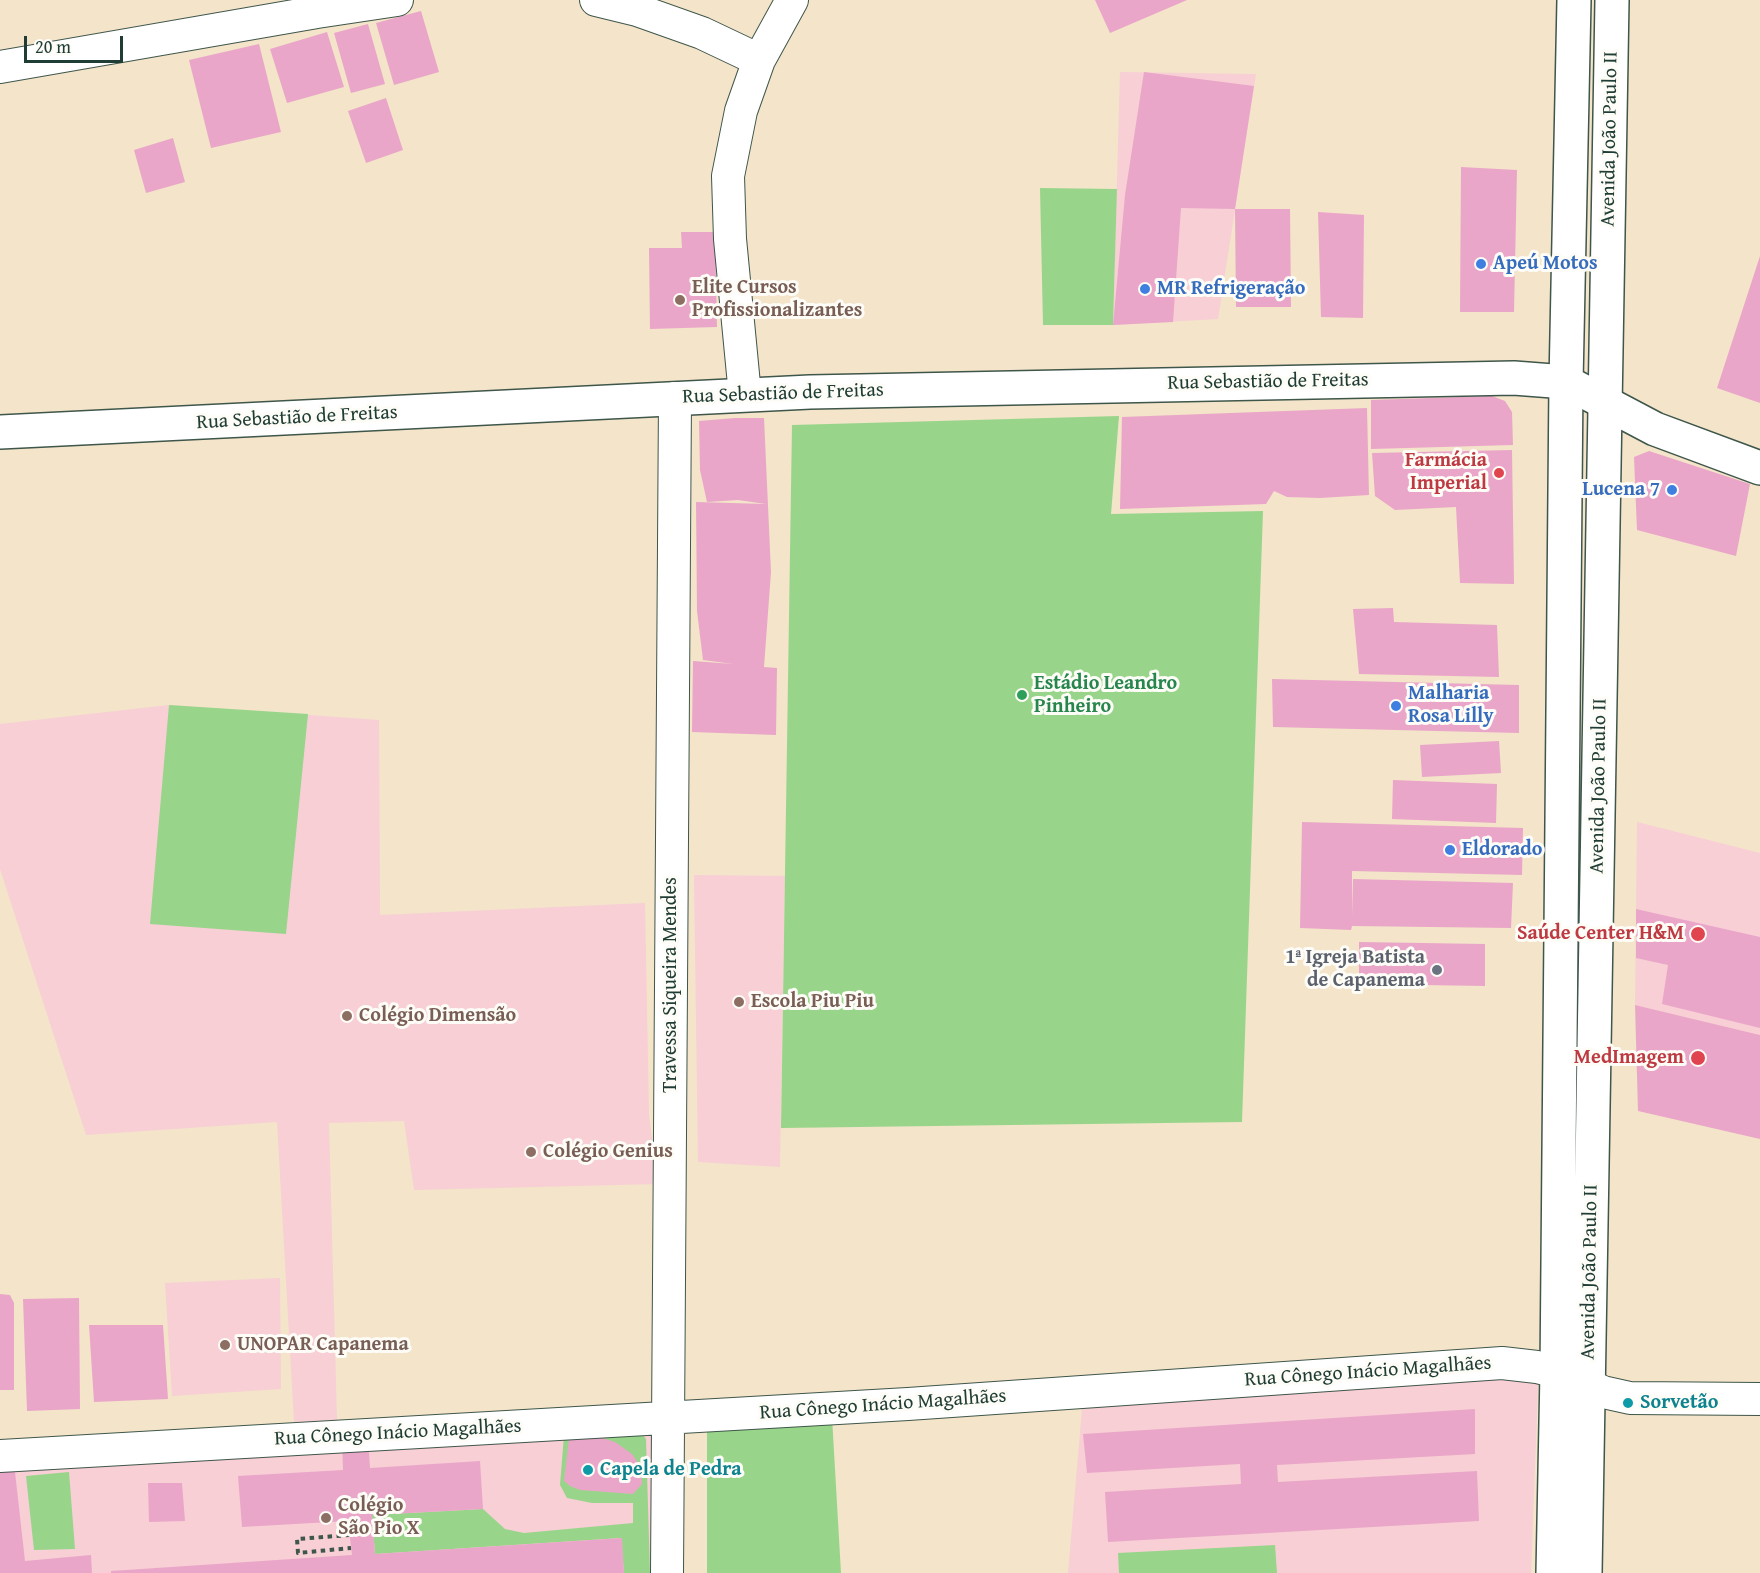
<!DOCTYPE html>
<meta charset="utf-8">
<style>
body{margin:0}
#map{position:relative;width:1760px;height:1573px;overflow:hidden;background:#f3e4ca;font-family:"Gentium Book Plus",serif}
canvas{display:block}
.scale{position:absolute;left:24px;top:36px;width:99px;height:27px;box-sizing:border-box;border:3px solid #1f3d34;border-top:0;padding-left:8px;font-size:18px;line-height:21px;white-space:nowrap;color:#1f3d34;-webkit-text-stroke:4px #fdfcf7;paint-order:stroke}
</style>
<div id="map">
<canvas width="1760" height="1573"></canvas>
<div class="scale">20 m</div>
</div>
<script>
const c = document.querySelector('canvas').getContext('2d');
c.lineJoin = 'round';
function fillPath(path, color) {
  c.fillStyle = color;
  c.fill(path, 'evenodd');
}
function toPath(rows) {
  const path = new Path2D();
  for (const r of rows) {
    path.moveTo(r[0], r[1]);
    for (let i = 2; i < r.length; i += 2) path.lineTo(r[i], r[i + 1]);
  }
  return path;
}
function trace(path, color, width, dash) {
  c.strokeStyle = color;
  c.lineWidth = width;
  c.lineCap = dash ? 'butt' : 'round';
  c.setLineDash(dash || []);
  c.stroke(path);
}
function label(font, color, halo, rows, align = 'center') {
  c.font = font + ' "Gentium Book Plus",serif';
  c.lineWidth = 6;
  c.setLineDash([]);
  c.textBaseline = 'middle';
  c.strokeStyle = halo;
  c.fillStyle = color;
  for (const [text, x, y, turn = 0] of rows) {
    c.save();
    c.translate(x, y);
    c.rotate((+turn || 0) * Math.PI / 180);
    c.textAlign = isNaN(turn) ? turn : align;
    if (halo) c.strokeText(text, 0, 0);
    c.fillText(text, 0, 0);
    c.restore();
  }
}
const built = toPath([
 [1120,72,1256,74,1218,319,1113,325],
 [169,705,379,720,380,915,645,903,649,1116,658,1184,414,1190,404,1121,329,1123,337,1420,294,1422,277,1122,86,1135,0,869,0,724],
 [1637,822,1760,853,1760,1035,1635,1005],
 [694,875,785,876,780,1167,698,1162],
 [280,1278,281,1389,172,1396,165,1283],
 [1539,1362,1531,1573,1068,1573,1083,1397],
 [653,1422,651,1573,0,1573,14,1463]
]);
const green = toPath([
 [1040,188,1117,189,1113,325,1043,325],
 [1119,416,1111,514,1263,511,1242,1122,781,1128,792,425],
 [169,705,308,714,286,934,150,924],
 [832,1417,841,1573,707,1573,707,1426],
 [639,1430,646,1439,650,1573,624,1573,621,1538,375,1554,372,1515,483,1509,505,1529,524,1533,633,1523,633,1503,592,1503,567,1498,560,1485,564,1435],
 [69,1472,75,1549,34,1550,26,1476],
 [1275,1545,1277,1573,1119,1573,1118,1553]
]);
const building = toPath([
 [1095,0,1187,0,1110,33],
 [421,11,439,72,394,85,376,23],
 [368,24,385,84,351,93,334,33],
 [327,32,344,87,287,103,270,49],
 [259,44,281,132,211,148,189,60],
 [1144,72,1254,86,1235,209,1181,208,1173,322,1113,325,1125,195],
 [386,98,403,150,366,163,348,111],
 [173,138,185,182,146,193,134,150],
 [1461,167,1517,170,1514,312,1460,312],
 [1235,209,1290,209,1291,307,1236,307],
 [1318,212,1364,215,1363,318,1321,317],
 [681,232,715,232,717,327,650,329,649,248,682,248],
 [1760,256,1760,403,1717,388],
 [1492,396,1505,401,1512,412,1513,445,1371,449,1371,400],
 [1367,408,1369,495,1320,498,1287,497,1274,491,1266,504,1120,509,1122,417],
 [735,418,764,418,771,572,764,667,777,668,776,735,692,732,693,661,733,664,703,660,697,611,696,502,766,504,738,500,707,502,700,470,699,421],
 [1512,450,1514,584,1460,583,1456,507,1395,510,1375,496,1372,453],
 [1649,451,1750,484,1736,556,1637,530,1634,457],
 [1393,608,1394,622,1497,625,1499,677,1359,674,1353,609],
 [1272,679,1519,685,1519,733,1273,727],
 [1499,741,1501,773,1422,777,1420,745],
 [1393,780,1497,784,1496,823,1392,819],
 [1302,822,1523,828,1522,875,1352,871,1352,916,1353,879,1513,883,1511,928,1352,926,1351,930,1300,928],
 [1636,909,1760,937,1760,1028,1662,1004,1668,965,1636,958],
 [1359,942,1485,944,1485,986,1359,984],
 [1635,1005,1760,1035,1760,1139,1638,1111],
 [0,1294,10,1295,14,1303,14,1390,0,1390],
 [79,1298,80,1409,27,1411,23,1299],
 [89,1325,163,1325,168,1399,94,1402],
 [1475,1409,1475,1454,1277,1465,1278,1482,1477,1471,1479,1521,1108,1542,1105,1492,1241,1484,1240,1464,1087,1473,1083,1434],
 [599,1437,615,1442,632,1454,641,1467,642,1484,633,1494,580,1490,570,1486,564,1481,569,1438],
 [368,1438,370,1468,480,1461,483,1509,372,1515,375,1554,622,1538,624,1573,111,1573,111,1571,352,1555,348,1521,242,1527,238,1476,343,1470,342,1440],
 [0,1463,14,1463,25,1561,91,1555,92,1573,0,1573],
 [148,1483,182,1483,185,1521,149,1522]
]);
const path = toPath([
 [350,1535,297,1539,298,1553,351,1548]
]);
const minor = toPath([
 [596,0,637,10,702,33,759,60],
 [0,67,317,12,397,0],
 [745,395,730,239,728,176,741,111,759,60,792,0],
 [0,1456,908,1404,1502,1363,1537,1367,1557,1372,1603,1392,1630,1398,1760,1399],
 [667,1573,675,398]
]);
const tertiary = toPath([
 [0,432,810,392,1514,378,1566,382,1655,429,1760,468]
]);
const primary = toPath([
 [1553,1573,1557,1372,1566,382,1574,0],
 [1585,1573,1612,0]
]);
const markers = [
 [1481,264,6,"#3f7fe0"],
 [1145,289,6,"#3f7fe0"],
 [680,300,6,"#8d6e63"],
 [1499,473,6,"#e0444e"],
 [1672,490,6,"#3f7fe0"],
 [1022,695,6,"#2e9e5b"],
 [1396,706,6,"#3f7fe0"],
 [1450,850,6,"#3f7fe0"],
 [1698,934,8,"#e0444e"],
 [1437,970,6,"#6b7280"],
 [739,1002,6,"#8d6e63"],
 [347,1016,6,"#8d6e63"],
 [1698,1058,8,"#e0444e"],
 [531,1152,6,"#8d6e63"],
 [225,1345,6,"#8d6e63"],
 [1628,1403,6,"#0f9aa8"],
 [588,1470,6,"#0f9aa8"],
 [326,1518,6,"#8d6e63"]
];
const streetNames = [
 ["Avenida João Paulo II",1610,139,-89],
 ["Rua Sebastião de Freitas",1268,382,-1],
 ["Rua Sebastião de Freitas",783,394,-2],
 ["Rua Sebastião de Freitas",297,418,-3],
 ["Avenida João Paulo II",1599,786,-89],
 ["Travessa Siqueira Mendes",671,985,-90],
 ["Avenida João Paulo II",1590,1272,-89],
 ["Rua Cônego Inácio Magalhães",1368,1372,-4],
 ["Rua Cônego Inácio Magalhães",883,1405,-4],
 ["Rua Cônego Inácio Magalhães",398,1433,-3]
];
const shopNames = [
 ["Apeú Motos",1493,264],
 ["MR Refrigeração",1157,289],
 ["Lucena 7",1660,490,"right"],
 ["Malharia",1408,694],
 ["Rosa Lilly",1408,717],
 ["Eldorado",1462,850]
];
const educationNames = [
 ["Elite Cursos",692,288],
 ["Profissionalizantes",692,311],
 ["Escola Piu Piu",751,1002],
 ["Colégio Dimensão",359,1016],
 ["Colégio Genius",543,1152],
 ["UNOPAR Capanema",237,1345],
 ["Colégio",338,1506],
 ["São Pio X",338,1529]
];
const healthNames = [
 ["Farmácia",1487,461],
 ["Imperial",1487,484],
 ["Saúde Center H&M",1684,934],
 ["MedImagem",1684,1058]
];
const leisureNames = [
 ["Estádio Leandro",1034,684],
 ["Pinheiro",1034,707]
];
const worshipNames = [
 ["1ª Igreja Batista",1425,958],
 ["de Capanema",1425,981]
];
const cultureNames = [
 ["Sorvetão",1640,1403],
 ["Capela de Pedra",600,1470]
];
fillPath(built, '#f7cfd5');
fillPath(green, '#98d58a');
fillPath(building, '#eaa6c8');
trace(minor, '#3f564a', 34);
trace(tertiary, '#3f564a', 36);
trace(primary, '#3f564a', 36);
trace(path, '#3f564a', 4, [4.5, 4.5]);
trace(minor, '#fff', 32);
trace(tertiary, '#fff', 33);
trace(primary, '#fff', 33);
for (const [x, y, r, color] of markers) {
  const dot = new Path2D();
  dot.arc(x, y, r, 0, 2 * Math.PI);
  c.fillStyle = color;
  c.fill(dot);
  trace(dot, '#fdfcf7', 2);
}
label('20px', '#1f3d34', '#fdfcf7', streetNames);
label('bold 20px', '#366cbe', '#fdfcf7', shopNames, 'left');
label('bold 20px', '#785e54', '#fdfcf7', educationNames, 'left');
label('bold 20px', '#be3a42', '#fdfcf7', healthNames, 'right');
label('bold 20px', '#27864d', '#fdfcf7', leisureNames, 'left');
label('bold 20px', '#5b616d', '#fdfcf7', worshipNames, 'right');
label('bold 20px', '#0d838f', '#fdfcf7', cultureNames, 'left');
</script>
